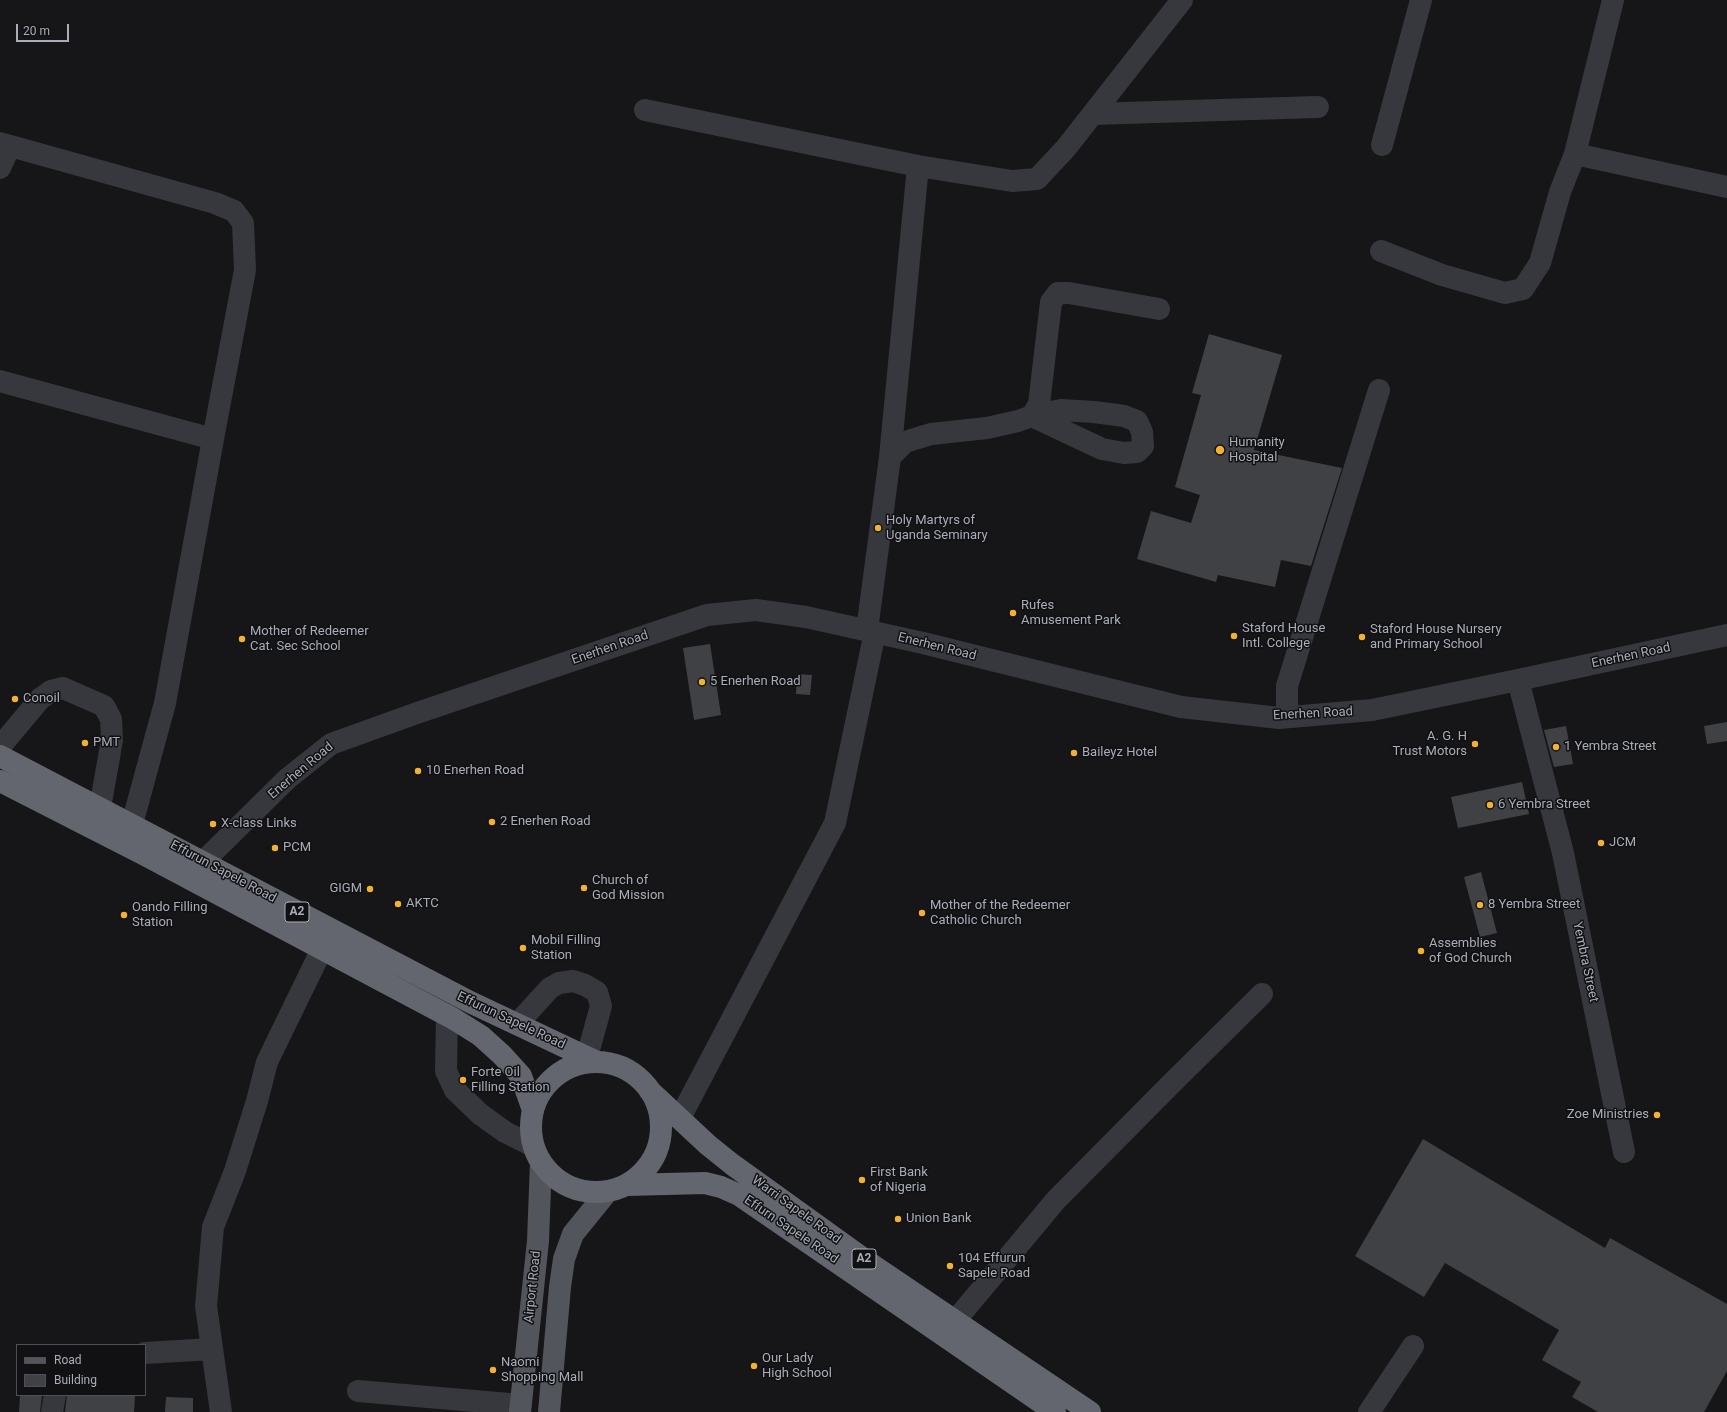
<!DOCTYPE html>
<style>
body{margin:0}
#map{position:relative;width:1727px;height:1412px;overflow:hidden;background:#161618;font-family:Roboto,sans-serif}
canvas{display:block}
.legend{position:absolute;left:16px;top:1344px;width:130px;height:52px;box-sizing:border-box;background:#111113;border:1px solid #4d4f55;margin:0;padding:5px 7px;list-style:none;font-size:12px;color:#a8adb8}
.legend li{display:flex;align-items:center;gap:8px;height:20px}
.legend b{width:20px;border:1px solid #4d4f55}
.scale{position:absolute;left:16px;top:24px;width:53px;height:18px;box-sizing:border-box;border:2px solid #a8adb8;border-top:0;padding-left:5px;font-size:12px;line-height:14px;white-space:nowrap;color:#a8adb8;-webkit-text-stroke:3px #111113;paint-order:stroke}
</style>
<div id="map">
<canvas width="1727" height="1412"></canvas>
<ul class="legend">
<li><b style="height:5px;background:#53555c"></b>Road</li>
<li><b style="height:11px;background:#404145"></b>Building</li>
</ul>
<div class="scale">20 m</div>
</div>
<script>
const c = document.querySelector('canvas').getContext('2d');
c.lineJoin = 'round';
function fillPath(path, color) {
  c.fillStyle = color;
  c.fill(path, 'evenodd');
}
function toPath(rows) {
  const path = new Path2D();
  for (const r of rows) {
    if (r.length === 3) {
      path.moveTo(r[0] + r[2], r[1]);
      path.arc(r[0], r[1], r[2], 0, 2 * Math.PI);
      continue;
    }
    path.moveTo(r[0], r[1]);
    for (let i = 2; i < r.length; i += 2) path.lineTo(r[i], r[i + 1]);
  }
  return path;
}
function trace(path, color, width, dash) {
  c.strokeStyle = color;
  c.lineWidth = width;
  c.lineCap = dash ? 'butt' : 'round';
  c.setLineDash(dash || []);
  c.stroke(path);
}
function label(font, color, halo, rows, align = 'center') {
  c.font = font + ' Roboto,sans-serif';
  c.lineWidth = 3;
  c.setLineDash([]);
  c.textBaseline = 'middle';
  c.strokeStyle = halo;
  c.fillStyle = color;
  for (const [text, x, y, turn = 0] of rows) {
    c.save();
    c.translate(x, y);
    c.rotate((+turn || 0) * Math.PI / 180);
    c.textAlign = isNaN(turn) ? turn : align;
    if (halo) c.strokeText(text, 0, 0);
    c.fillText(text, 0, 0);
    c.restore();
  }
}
const building = toPath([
 [1209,334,1282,355,1254,450,1342,468,1311,566,1281,560,1275,587,1218,575,1216,582,1137,559,1151,511,1191,523,1200,495,1175,487,1201,395,1192,393],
 [710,644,721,715,694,720,683,648],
 [797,674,812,675,810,695,796,694],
 [1727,722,1727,741,1707,744,1704,726],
 [1566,726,1573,764,1554,767,1544,730],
 [1522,782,1529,814,1458,828,1451,797],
 [1481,872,1497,933,1480,937,1464,877],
 [1423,1139,1605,1248,1610,1238,1727,1304,1727,1371,1704,1412,1598,1412,1572,1397,1581,1382,1542,1360,1559,1330,1445,1263,1424,1297,1355,1256],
 [20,1395,42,1395,40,1412,19,1412],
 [67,1395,135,1395,134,1412,65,1412],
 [166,1397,193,1398,193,1412,165,1412]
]);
const minor = toPath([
 [645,110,918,166,1012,181,1037,179,1066,148,1182,0],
 [1093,114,1318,107],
 [0,143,215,203,234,211,243,223,245,270,213,439],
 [1382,145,1421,0],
 [1575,154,1727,187],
 [0,168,10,146],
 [1381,251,1442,275,1505,293,1523,289,1540,263,1560,192,1575,154,1613,0],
 [0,381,213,439,165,703,132,824],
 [1061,410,1094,412,1124,416,1137,421,1142,432,1143,446,1137,452,1124,453,1102,449,1032,416,1061,410],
 [890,457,905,442,931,434,987,428,1018,421,1032,416,1039,404,1051,302,1058,293,1069,293,1159,309],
 [867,630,890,457,918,166],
 [1518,680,1563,853,1624,1152],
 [1287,717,1287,686,1379,390],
 [0,747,40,699,51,691,63,688,104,706,111,719,112,740,100,808],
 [203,862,287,779,331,744,417,713,707,615,756,610,806,617,923,643,1181,707,1279,718,1372,710,1518,680,1727,635],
 [447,1015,446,1071,455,1090,480,1114,505,1132,533,1146],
 [517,1024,550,988,559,983,573,981,585,985,597,992,601,1006,587,1057],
 [680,1118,835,823,875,632],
 [955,1321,1056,1200,1172,1083,1262,994],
 [145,1353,212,1349],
 [358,1391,521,1405],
 [52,1412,55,1395],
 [221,1412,206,1306,213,1227,235,1171,257,1101,267,1062,322,949],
 [1369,1412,1413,1346]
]);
const major = toPath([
 [520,1412,538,1241,541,1162],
 [549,1412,560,1287,564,1259,573,1234,607,1192]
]);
const highway = toPath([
 [0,756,470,1002,597,1062],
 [0,781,143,854,454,1019,481,1036,502,1055,521,1076,533,1110],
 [596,1127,65],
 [650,1091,708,1145,733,1165,865,1260,1090,1412],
 [627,1185,705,1183,721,1187,739,1195,1055,1412]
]);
const markers = [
 [1220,450,5,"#f2b134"],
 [878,528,4,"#f2b134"],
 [1013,613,4,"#f2b134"],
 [1234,636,4,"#f2b134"],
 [1362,637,4,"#f2b134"],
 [242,639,4,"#f2b134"],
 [702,682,4,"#f2b134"],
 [15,699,4,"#f2b134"],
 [85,743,4,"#f2b134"],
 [1475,744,4,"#f2b134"],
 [1556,747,4,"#f2b134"],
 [1074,753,4,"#f2b134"],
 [418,771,4,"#f2b134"],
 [1490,805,4,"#f2b134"],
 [492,822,4,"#f2b134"],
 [213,824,4,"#f2b134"],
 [1601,843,4,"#f2b134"],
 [275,848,4,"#f2b134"],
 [584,888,4,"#f2b134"],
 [370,889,4,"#f2b134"],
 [398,904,4,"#f2b134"],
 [1480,905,4,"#f2b134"],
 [922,913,4,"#f2b134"],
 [124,915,4,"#f2b134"],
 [523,948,4,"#f2b134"],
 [1421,951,4,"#f2b134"],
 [463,1080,4,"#f2b134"],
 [1657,1115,4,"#f2b134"],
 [862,1180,4,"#f2b134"],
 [898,1219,4,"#f2b134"],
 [950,1266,4,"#f2b134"],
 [754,1366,4,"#f2b134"],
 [493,1370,4,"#f2b134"]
];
const shields = [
 [297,912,24],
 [864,1259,24]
];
const shieldNames = [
 ["A2",297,912],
 ["A2",864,1259]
];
const poiNames = [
 ["Humanity",1229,443],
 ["Hospital",1229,458],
 ["Holy Martyrs of",886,521],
 ["Uganda Seminary",886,536],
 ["Rufes",1021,606],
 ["Amusement Park",1021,621],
 ["Staford House",1242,629],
 ["Intl. College",1242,644],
 ["Staford House Nursery",1370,630],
 ["and Primary School",1370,645],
 ["Mother of Redeemer",250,632],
 ["Cat. Sec School",250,647],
 ["5 Enerhen Road",710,682],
 ["Conoil",23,699],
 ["A. G. H",1467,737,"right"],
 ["Trust Motors",1467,752,"right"],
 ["PMT",93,743],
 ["1 Yembra Street",1564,747],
 ["Baileyz Hotel",1082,753],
 ["10 Enerhen Road",426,771],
 ["6 Yembra Street",1498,805],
 ["2 Enerhen Road",500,822],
 ["X-class Links",221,824],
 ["JCM",1609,843],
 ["PCM",283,848],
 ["Church of",592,881],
 ["God Mission",592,896],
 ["GIGM",362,889,"right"],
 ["AKTC",406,904],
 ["8 Yembra Street",1488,905],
 ["Mother of the Redeemer",930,906],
 ["Catholic Church",930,921],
 ["Oando Filling",132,908],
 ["Station",132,923],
 ["Mobil Filling",531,941],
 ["Station",531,956],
 ["Assemblies",1429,944],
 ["of God Church",1429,959],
 ["Forte Oil",471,1073],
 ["Filling Station",471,1088],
 ["Zoe Ministries",1649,1115,"right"],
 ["First Bank",870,1173],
 ["of Nigeria",870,1188],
 ["Union Bank",906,1219],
 ["104 Effurun",958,1259],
 ["Sapele Road",958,1274],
 ["Our Lady",762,1359],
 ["High School",762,1374],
 ["Naomi",501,1363],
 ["Shopping Mall",501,1378]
];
const streetNames = [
 ["Enerhen Road",937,647,14],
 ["Enerhen Road",610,648,-19],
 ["Enerhen Road",1631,656,-12],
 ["Enerhen Road",1313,714,-3],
 ["Enerhen Road",301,771,-40],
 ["Effurun Sapele Road",223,872,28],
 ["Yembra Street",1585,962,78],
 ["Effurun Sapele Road",511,1021,25],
 ["Warri Sapele Road",796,1210,36],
 ["Effurn Sapele Road",791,1230,34],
 ["Airport Road",533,1287,-84]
];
fillPath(building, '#404145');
trace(minor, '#37383d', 22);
trace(major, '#53555c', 22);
trace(highway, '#63666e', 22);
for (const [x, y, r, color] of markers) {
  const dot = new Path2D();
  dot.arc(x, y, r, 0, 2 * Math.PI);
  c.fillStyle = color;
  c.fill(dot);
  trace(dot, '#111113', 1.5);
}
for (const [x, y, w] of shields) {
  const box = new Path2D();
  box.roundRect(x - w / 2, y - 10, w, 20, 3);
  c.fillStyle = '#111113';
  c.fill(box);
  trace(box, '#a8adb8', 1);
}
label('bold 12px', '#a8adb8', null, shieldNames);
label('13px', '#a8adb8', '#111113', poiNames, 'left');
label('13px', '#a8adb8', '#111113', streetNames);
</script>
